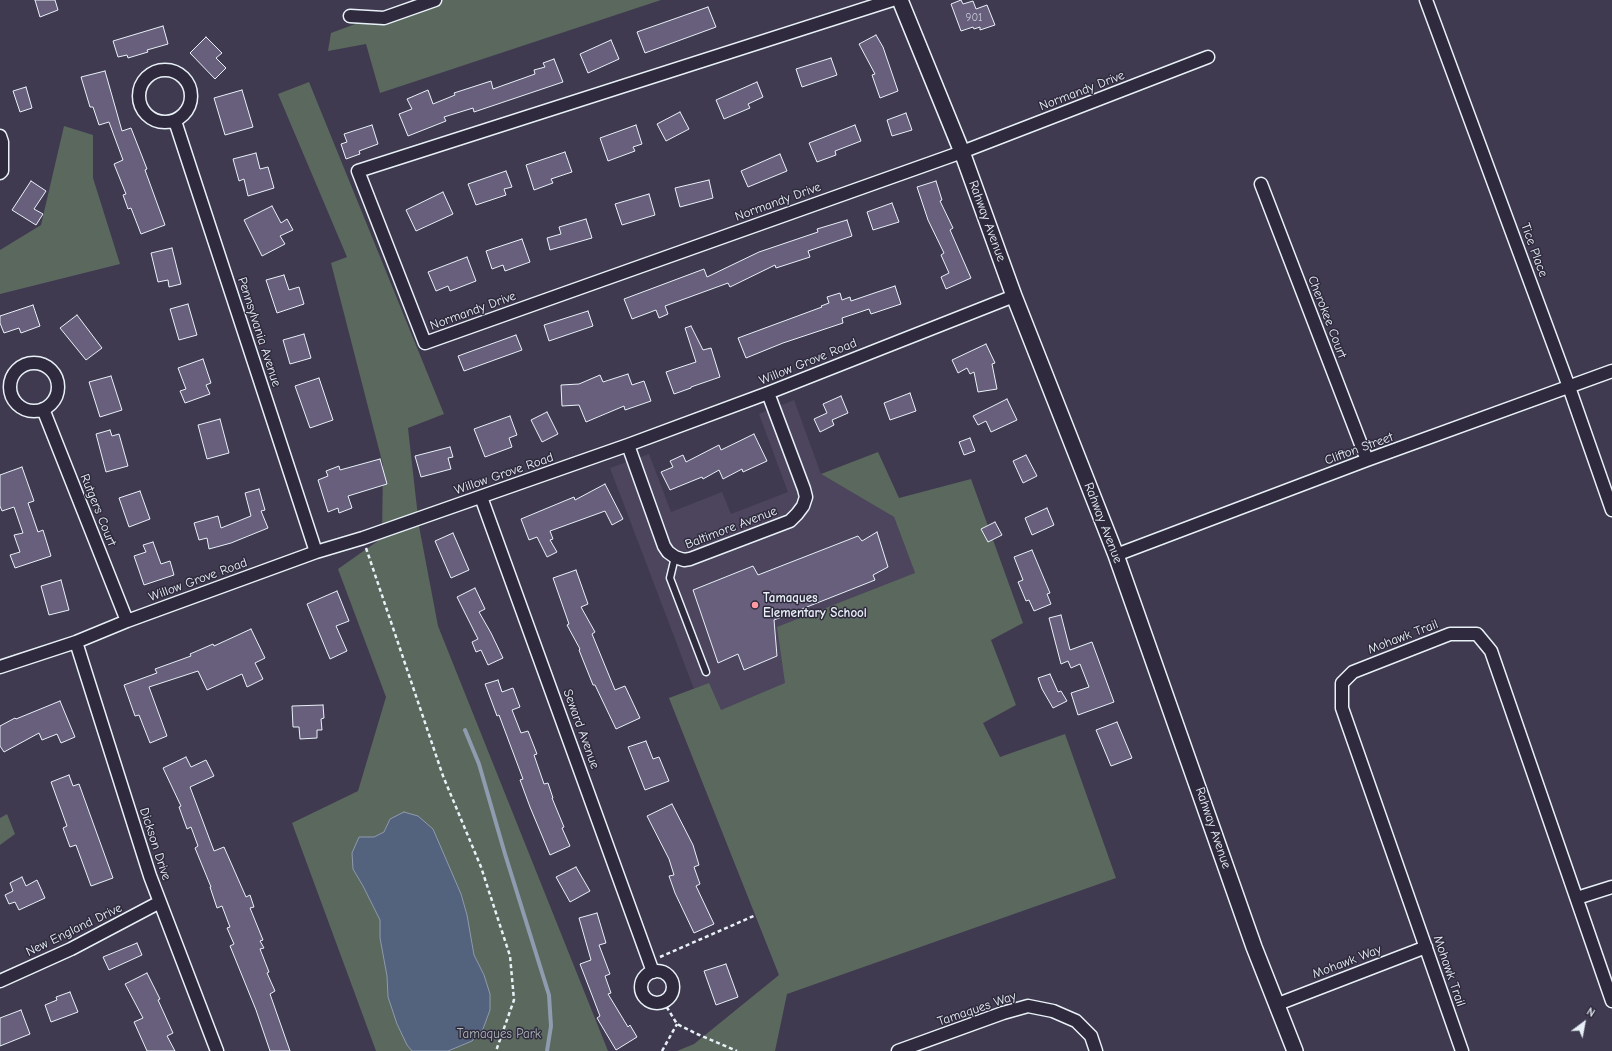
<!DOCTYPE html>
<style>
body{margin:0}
#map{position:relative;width:1612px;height:1051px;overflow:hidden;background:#403a50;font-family:"Comic Neue",sans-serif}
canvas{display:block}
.north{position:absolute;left:1564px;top:1003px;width:40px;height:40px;-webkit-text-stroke:3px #2f2a3d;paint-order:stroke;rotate:32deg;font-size:11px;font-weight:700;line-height:16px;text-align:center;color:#e8f1f8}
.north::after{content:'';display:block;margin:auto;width:14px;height:18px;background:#e8f1f8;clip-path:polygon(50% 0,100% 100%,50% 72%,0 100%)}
</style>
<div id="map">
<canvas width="1612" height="1051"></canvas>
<div class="north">N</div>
</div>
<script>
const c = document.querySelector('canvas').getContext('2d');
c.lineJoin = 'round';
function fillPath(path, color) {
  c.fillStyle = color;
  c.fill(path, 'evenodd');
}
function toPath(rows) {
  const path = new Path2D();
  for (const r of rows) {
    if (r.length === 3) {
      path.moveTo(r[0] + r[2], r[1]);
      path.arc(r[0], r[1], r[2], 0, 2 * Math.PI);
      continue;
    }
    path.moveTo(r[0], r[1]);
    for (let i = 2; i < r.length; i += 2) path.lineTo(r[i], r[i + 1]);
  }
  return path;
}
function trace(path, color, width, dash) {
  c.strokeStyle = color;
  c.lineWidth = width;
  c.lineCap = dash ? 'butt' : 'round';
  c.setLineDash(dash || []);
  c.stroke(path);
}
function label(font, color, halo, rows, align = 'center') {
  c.font = font + ' "Comic Neue",sans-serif';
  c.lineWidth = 3;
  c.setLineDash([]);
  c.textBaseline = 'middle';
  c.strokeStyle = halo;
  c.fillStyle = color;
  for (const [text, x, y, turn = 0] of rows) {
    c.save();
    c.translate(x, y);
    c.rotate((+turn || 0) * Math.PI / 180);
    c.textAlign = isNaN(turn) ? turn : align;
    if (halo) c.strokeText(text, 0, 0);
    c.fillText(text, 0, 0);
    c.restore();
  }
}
const built = toPath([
 [794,400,821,474,894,517,915,573,779,975,669,698,694,689,610,468,649,454,671,512,722,492,731,514,788,492,759,414]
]);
const green = toPath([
 [420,0,661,0,380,93,366,44,328,51,331,33],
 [309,82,444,414,408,428,419,526,438,626,608,1051,448,1051,452,1049,484,975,474,955,467,915,461,894,446,861,390,819,384,832,374,837,359,837,353,869,363,886,380,920,380,938,387,976,388,997,397,1024,412,1051,376,1051,292,823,358,791,386,697,338,569,382,538,383,465,331,263,347,257,278,94],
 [64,126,93,135,93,178,120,264,0,294,0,250,41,225],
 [878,452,899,498,971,479,1023,623,991,640,1016,705,983,723,1000,757,1065,734,1116,878,787,994,775,1051,677,1051,694,1044,779,975,669,698,709,683,721,710,785,683,777,627,915,573,894,517,821,474],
 [7,814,15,834,0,845,0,818]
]);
const water = toPath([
 [404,812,418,816,433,829,461,894,467,915,474,955,484,975,490,994,490,1010,483,1029,472,1041,448,1051,412,1051,407,1045,397,1024,388,997,387,976,380,938,380,920,363,886,353,869,352,853,359,837,374,837,384,832,390,819,404,812]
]);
const stream = toPath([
 [465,730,479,764,505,854,549,995,551,1026,547,1051]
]);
const building = toPath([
 [35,0,55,0,58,10,40,17,35,0],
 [961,0,963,4,973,1,976,9,987,5,995,25,980,30,980,27,974,29,973,27,961,31,951,4,961,0],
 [708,7,716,27,645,53,637,32,708,7],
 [163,26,168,44,147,50,148,52,128,58,127,55,118,57,113,41,163,26],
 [876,35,883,47,898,91,880,98,872,75,875,74,859,44,876,35],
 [206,37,222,53,216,58,226,68,215,79,190,53,206,37],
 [611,40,619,59,588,73,580,54,611,40],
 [831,58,837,75,802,87,796,69,831,58],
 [554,59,563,82,474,112,473,108,444,117,446,121,408,136,399,114,412,109,407,99,428,90,433,104,455,95,454,93,491,81,493,89,535,74,534,70,545,67,543,63,554,59],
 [105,71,122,131,131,128,147,169,145,170,165,225,141,234,131,208,128,209,123,195,126,194,114,164,123,160,109,122,99,125,93,107,90,107,81,77,105,71],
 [757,82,763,97,748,104,750,108,724,119,716,100,757,82],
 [26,87,32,108,20,112,13,91,26,87],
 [242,90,253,127,225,135,214,98,242,90],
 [680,112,689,129,666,141,657,124,680,112],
 [906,113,912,130,892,136,887,120,906,113],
 [372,125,378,144,359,151,360,154,346,159,341,144,347,142,344,134,372,125],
 [636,125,642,144,633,147,635,151,608,161,600,138,636,125],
 [855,125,861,141,835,151,836,155,817,162,809,143,855,125],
 [565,152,572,172,551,179,553,183,534,190,526,165,565,152],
 [256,153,260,169,268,167,274,188,248,196,244,179,239,181,233,159,256,153],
 [780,154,787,171,748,187,741,171,780,154],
 [506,171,512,187,504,189,506,195,476,205,468,184,506,171],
 [709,180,713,198,680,207,675,188,709,180],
 [31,181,46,191,34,209,43,214,36,225,12,210,31,181],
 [936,181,942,200,940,201,953,228,950,230,971,278,946,289,941,277,949,273,941,255,944,253,928,220,917,187,936,181],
 [443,192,453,214,416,231,406,210,443,192],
 [649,194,655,215,622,225,615,204,649,194],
 [892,203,899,222,873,230,867,212,892,203],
 [272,206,281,223,287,219,293,230,280,236,285,244,262,256,244,220,272,206],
 [586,219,592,238,550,250,547,238,561,234,559,227,586,219],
 [847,220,852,236,808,251,810,257,776,268,775,265,730,287,728,283,665,306,668,314,659,318,656,310,632,319,624,299,704,269,707,277,759,252,818,232,817,229,847,220],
 [522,239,530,262,505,271,503,265,492,269,486,251,522,239],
 [172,248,181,284,169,287,168,280,158,282,151,253,172,248],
 [467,257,476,281,450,291,448,286,436,291,428,272,467,257],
 [284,275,289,290,299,287,304,304,277,313,266,280,284,275],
 [895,286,901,304,871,314,869,309,842,318,843,323,783,343,746,358,738,338,822,307,821,306,829,303,827,297,840,293,842,300,850,297,851,301,895,286],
 [188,304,197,335,179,340,170,309,188,304],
 [33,305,40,326,21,333,19,328,4,333,0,323,0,316,33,305],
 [588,311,593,326,549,341,544,325,588,311],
 [77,315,102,348,86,360,60,328,77,315],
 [691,326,703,350,711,348,720,377,691,387,691,388,674,394,666,372,696,362,685,328,691,326],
 [304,334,311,358,290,364,283,340,304,334],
 [516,335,522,350,464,371,458,356,516,335],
 [986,344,995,363,992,364,997,389,978,392,974,372,970,374,967,368,958,373,952,360,986,344],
 [203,359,211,383,206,385,210,394,185,403,180,391,186,389,178,368,203,359],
 [628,374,632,385,644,381,651,401,625,410,624,406,586,422,579,405,562,406,561,385,579,384,600,375,603,382,628,374],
 [111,376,122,410,100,417,89,382,111,376],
 [319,378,333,420,310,428,295,386,319,378],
 [910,393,916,411,890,420,884,403,910,393],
 [841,396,848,413,832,420,834,425,820,432,814,419,827,413,823,404,841,396],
 [1007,399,1017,420,991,432,986,421,978,425,973,416,1007,399],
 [547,412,558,434,542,442,531,420,547,412],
 [510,416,517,435,509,438,512,447,485,457,474,429,510,416],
 [220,419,229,453,207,459,198,425,220,419],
 [110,430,112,436,119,434,128,466,106,472,96,434,110,430],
 [754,434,767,461,743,472,742,469,723,479,719,470,703,479,702,477,670,490,661,472,673,467,670,461,683,455,686,462,719,445,721,450,754,434],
 [970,438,975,451,964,455,959,442,970,438],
 [450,447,453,457,448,458,451,469,421,477,415,456,450,447],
 [1026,455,1037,476,1023,483,1013,461,1026,455],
 [380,459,387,484,348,496,352,508,339,513,338,508,328,512,318,480,328,476,326,471,339,466,340,470,380,459],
 [22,467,34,501,28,503,38,532,43,530,51,556,15,568,10,555,20,552,14,535,23,533,14,507,2,511,0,506,0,475,22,467],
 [605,484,623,519,612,525,605,511,550,531,553,539,550,540,557,552,547,557,537,537,529,540,521,519,574,497,575,500,605,484],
 [259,489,265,510,261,511,268,528,231,543,209,549,207,538,199,540,194,523,218,516,221,528,251,516,245,493,259,489],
 [140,491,150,519,129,527,119,498,140,491],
 [1047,508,1054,525,1032,535,1025,518,1047,508],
 [995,522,1002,535,988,542,981,529,995,522],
 [877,532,888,567,873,575,875,580,774,620,777,656,744,670,738,654,718,663,693,590,753,566,758,575,858,536,862,541,877,532],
 [453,533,469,570,451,578,435,541,453,533],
 [153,542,161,564,170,561,174,575,144,585,134,556,146,552,143,545,153,542],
 [1032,550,1050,593,1047,594,1051,604,1034,611,1029,600,1026,601,1018,582,1023,580,1014,557,1032,550],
 [576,570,588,604,581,607,595,632,592,634,615,690,625,686,640,718,616,729,595,685,593,685,579,650,580,649,567,625,569,624,553,578,576,570],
 [61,580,69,610,49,615,41,586,61,580],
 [475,588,485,609,479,612,491,633,503,658,488,665,481,650,476,652,472,642,478,639,457,597,475,588],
 [337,591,349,621,336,626,347,651,330,659,307,604,337,591],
 [1061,615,1070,650,1092,642,1114,702,1078,715,1071,693,1089,687,1080,664,1071,668,1068,661,1061,664,1049,618,1061,615],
 [251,629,265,658,255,663,263,679,247,687,242,674,207,690,198,671,149,687,167,736,150,743,139,715,135,716,124,685,157,673,155,669,191,656,190,654,213,644,214,646,251,629],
 [1050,674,1058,692,1061,691,1067,701,1053,708,1042,689,1038,678,1050,674],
 [498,680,502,692,513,688,520,707,512,710,521,733,528,731,537,754,534,755,544,784,548,783,553,798,552,798,564,827,562,828,570,846,550,855,530,807,520,780,523,779,499,715,497,716,485,684,498,680],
 [60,701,75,737,61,743,57,734,42,740,39,733,4,752,0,746,0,726,15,718,16,719,60,701],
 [323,705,324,718,321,719,322,730,317,730,317,738,300,739,299,727,293,727,292,706,323,705],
 [1117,722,1132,758,1111,766,1096,730,1117,722],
 [646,741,653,759,659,757,669,781,645,790,628,747,646,741],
 [186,757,191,767,206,760,214,776,190,787,214,851,224,847,246,897,250,895,254,907,250,908,263,940,260,941,264,948,260,949,269,972,267,973,275,991,270,994,290,1051,270,1051,256,1010,230,946,234,944,227,928,230,927,222,906,217,908,210,887,211,887,195,848,198,846,191,827,187,829,179,807,181,806,163,768,186,757],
 [69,775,73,786,79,784,113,878,91,886,76,845,70,847,63,828,67,826,51,782,69,775],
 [672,804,693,845,699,865,694,867,700,884,696,886,714,924,694,933,675,893,669,876,674,875,669,859,647,816,672,804],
 [576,867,590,891,570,902,556,877,576,867],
 [22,877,26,886,37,880,45,898,19,910,15,902,9,904,5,895,13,891,10,883,22,877],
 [597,913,606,943,599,945,610,974,605,976,611,993,608,994,628,1027,630,1025,637,1037,616,1050,597,1018,600,1016,580,964,591,960,579,918,597,913],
 [137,943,142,955,109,970,103,957,137,943],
 [726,964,738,997,716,1005,704,971,726,964],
 [147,973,160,999,158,1000,173,1033,167,1036,175,1051,147,1051,134,1022,143,1018,125,984,147,973],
 [70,992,78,1012,51,1022,45,1005,57,1000,56,997,70,992],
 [21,1010,30,1034,0,1046,0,1018,21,1010]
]);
const path = toPath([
 [366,548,443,776,481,867,510,956,514,1000,496,1051],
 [660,957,756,915],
 [663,1001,677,1024,697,1034,737,1051],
 [662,1051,677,1024]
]);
const service = toPath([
 [675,557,670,578,706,672]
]);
const minor = toPath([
 [892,0,358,171,425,343,962,152,1208,57],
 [1426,0,1569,387,1612,510],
 [350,16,384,18,435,0],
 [165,96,26],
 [175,121,316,552],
 [0,136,2,142,2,171,0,173],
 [1261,184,1367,460],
 [34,387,24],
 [43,409,127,621],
 [628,445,664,546,668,552,675,557,684,560,690,559,790,521,797,514,803,506,806,497,804,489,768,393],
 [481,497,653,972],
 [1116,555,1367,460,1612,371],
 [76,642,150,876,217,1051],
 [0,667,76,642,127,621,316,552,363,538,628,445,768,393,1014,296],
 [1577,898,1612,887],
 [657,987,16],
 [0,981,71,949,160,902],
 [1278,1004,1426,947],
 [898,1051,1003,1013,1028,1006,1053,1011,1076,1021,1091,1036,1096,1051],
 [1462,1051,1342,708,1342,683,1353,672,1450,634,1477,634,1491,651,1612,1001]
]);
const tertiary = toPath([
 [900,0,962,152,1014,296,1116,555,1254,947,1295,1051]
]);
const markers = [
 [755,605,4,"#ff9aa2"]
];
const numberNames = [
 ["901",974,18]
];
const streetNames = [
 ["Normandy Drive",1082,91,-21],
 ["Normandy Drive",778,202,-20],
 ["Rahway Avenue",987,221,70],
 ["Tice Place",1534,250,70],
 ["Normandy Drive",473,311,-20],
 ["Cherokee Court",1327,317,69],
 ["Pennsylvania Avenue",259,332,72],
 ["Willow Grove Road",808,362,-22],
 ["Clifton Street",1359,449,-20],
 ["Willow Grove Road",504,474,-19],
 ["Rutgers Court",98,510,68],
 ["Rahway Avenue",1103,523,69],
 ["Baltimore Avenue",731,528,-21],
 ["Willow Grove Road",198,580,-20],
 ["Mohawk Trail",1403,637,-21],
 ["Seward Avenue",581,729,70],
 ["Rahway Avenue",1213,828,71],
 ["Dickson Drive",155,844,72],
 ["New England Drive",74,930,-26],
 ["Mohawk Way",1347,962,-21],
 ["Mohawk Trail",1449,971,71],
 ["Tamaques Way",977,1009,-19]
];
const poiNames = [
 ["Tamaques",763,598],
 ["Elementary School",763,613]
];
const parkNames = [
 ["Tamaques Park",499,1034]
];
fillPath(built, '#4c455d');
fillPath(green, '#5a685e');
fillPath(water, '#53627d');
trace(water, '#8f9bae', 1);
trace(stream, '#8f9bae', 4);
fillPath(building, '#675f7c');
trace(building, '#e8f1f8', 1);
trace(service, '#e8f1f8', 9);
trace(minor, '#e8f1f8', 15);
trace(tertiary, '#e8f1f8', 18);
trace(path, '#e8f1f8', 2.5, [4, 3]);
trace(service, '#2f2a3d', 6);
trace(minor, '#2f2a3d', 12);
trace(tertiary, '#2f2a3d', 15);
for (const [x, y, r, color] of markers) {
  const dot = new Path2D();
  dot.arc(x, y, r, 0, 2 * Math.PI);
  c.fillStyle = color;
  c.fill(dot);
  trace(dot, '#2f2a3d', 1.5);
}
label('11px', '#c8ccd9', null, numberNames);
label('13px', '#e8f1f8', '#2f2a3d', streetNames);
label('bold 13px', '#e8f1f8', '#2f2a3d', poiNames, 'left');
label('13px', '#afbaba', '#2f2a3d', parkNames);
</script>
